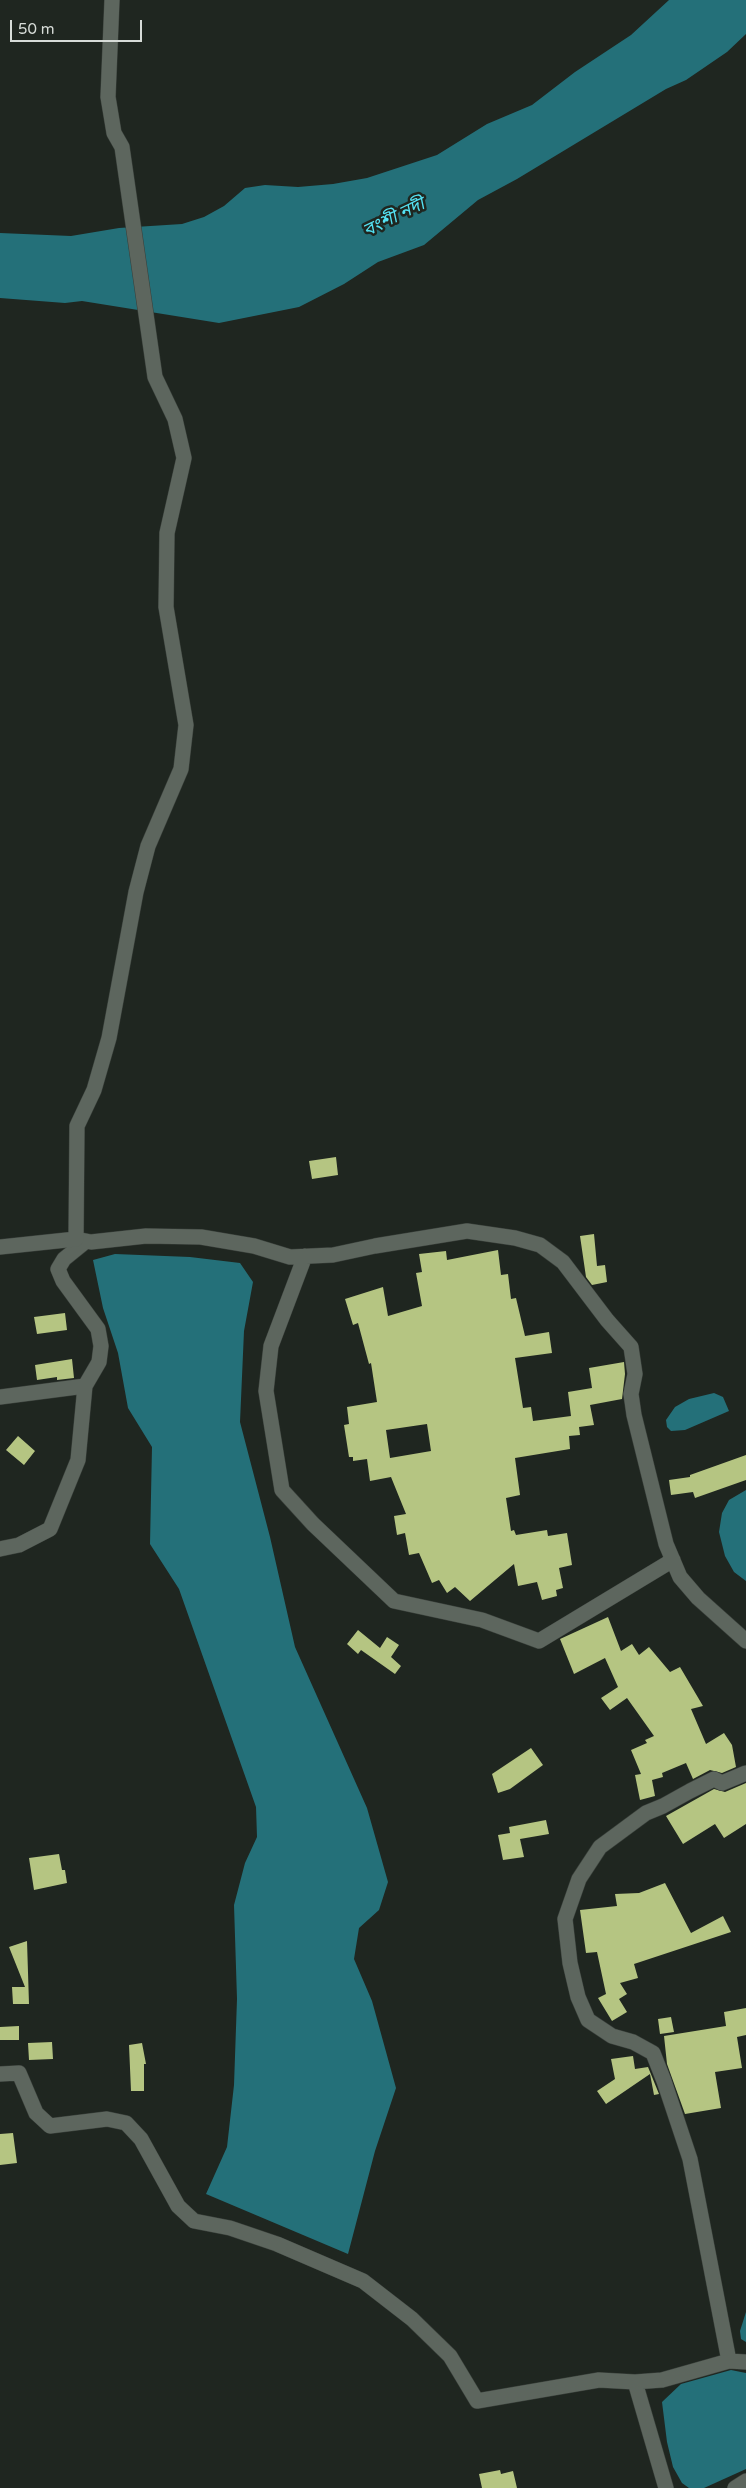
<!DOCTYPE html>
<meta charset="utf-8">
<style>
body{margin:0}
#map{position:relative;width:746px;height:2488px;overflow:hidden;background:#1f2620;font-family:"Varela Round",sans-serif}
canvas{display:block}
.scale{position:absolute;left:10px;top:20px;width:132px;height:22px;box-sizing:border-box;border:2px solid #d7dcd8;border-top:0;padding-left:6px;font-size:15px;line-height:18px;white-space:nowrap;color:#d7dcd8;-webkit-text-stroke:4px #1f2620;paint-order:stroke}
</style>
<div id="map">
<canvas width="746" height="2488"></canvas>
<div class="scale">50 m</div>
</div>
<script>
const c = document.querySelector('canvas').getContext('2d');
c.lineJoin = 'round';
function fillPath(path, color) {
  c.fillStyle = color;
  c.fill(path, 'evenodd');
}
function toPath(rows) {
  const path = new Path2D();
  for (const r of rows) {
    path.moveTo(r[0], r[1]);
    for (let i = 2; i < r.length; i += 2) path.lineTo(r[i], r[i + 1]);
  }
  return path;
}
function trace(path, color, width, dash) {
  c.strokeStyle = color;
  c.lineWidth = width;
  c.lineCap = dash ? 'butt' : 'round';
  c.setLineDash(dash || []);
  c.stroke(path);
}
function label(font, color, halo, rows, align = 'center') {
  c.font = font + ' "Varela Round","Noto Sans Bengali",sans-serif';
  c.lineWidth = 5;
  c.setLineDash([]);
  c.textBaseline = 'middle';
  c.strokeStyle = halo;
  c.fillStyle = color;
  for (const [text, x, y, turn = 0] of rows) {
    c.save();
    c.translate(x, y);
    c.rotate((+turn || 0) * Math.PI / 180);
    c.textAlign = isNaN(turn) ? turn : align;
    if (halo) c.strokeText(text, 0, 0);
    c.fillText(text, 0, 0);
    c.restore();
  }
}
const water = toPath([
 [669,0,746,0,746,34,727,52,686,80,666,89,517,179,478,200,424,245,378,262,344,284,299,307,219,323,82,301,65,303,0,298,0,233,71,236,119,228,182,224,204,217,224,206,245,188,265,185,298,187,333,184,367,178,437,155,487,124,532,105,575,72,631,35],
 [115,1254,190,1257,240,1263,253,1282,244,1331,240,1422,270,1537,295,1647,367,1808,388,1882,379,1910,359,1928,354,1959,372,2001,396,2088,375,2151,348,2254,206,2194,227,2147,234,2085,237,1999,234,1905,245,1863,257,1837,256,1807,179,1589,150,1544,152,1447,128,1408,118,1353,103,1308,93,1260],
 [714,1393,723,1397,729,1411,685,1430,671,1431,667,1427,666,1420,675,1407,689,1399],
 [746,1490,746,1581,734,1572,725,1556,719,1532,722,1513,729,1500],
 [746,2312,746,2342,741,2339,740,2331],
 [731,2370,746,2373,746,2469,704,2488,689,2488,682,2483,673,2467,667,2442,662,2402,681,2384]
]);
const building = toPath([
 [336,1157,338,1175,312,1179,309,1161],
 [594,1234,597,1266,605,1265,607,1282,592,1285,586,1277,580,1236],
 [498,1250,501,1275,508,1274,511,1299,516,1298,525,1336,549,1332,552,1353,515,1358,523,1408,531,1407,533,1421,571,1416,568,1392,592,1388,589,1368,624,1362,625,1374,622,1399,590,1405,594,1425,579,1427,580,1435,569,1436,570,1449,515,1458,520,1495,506,1498,511,1531,514,1530,516,1535,547,1530,548,1536,567,1533,572,1565,559,1568,563,1588,556,1590,557,1596,542,1600,537,1582,518,1586,514,1564,470,1601,455,1587,447,1593,439,1580,432,1583,419,1553,409,1555,405,1533,397,1535,394,1516,406,1514,391,1477,370,1481,367,1459,353,1461,353,1457,349,1457,344,1425,349,1424,347,1407,377,1402,371,1363,369,1364,358,1323,353,1325,345,1299,383,1287,388,1316,422,1306,416,1273,422,1272,419,1254,446,1251,447,1260],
 [427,1424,431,1451,390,1458,386,1430],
 [65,1313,67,1330,37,1334,34,1317],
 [72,1359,74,1378,57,1380,57,1377,37,1380,35,1365],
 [18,1436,35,1451,24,1465,6,1450],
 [746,1455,746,1480,695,1498,693,1492,671,1495,669,1480,690,1477,690,1475],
 [608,1617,621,1651,632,1644,639,1655,649,1647,670,1672,680,1667,703,1706,691,1709,706,1744,724,1733,732,1745,736,1767,722,1773,710,1770,693,1779,686,1763,662,1773,663,1777,652,1780,655,1796,640,1800,635,1775,641,1774,631,1750,647,1743,645,1740,654,1736,627,1698,610,1710,601,1698,618,1687,605,1658,574,1674,560,1639],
 [358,1630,380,1648,387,1637,399,1645,391,1657,401,1666,395,1674,361,1650,358,1654,347,1644],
 [531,1748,543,1765,510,1789,498,1793,492,1774],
 [746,1783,746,1824,724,1838,715,1824,683,1844,666,1816,714,1789,725,1792],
 [546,1820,549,1834,520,1839,524,1857,503,1860,498,1835,510,1833,509,1827],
 [59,1854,62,1870,65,1870,67,1883,34,1890,29,1858],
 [665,1883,691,1933,723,1916,731,1932,634,1964,638,1978,620,1983,627,1994,619,1999,627,2012,612,2021,598,1998,606,1994,597,1952,586,1953,580,1910,617,1906,615,1894,639,1893],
 [27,1941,29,2004,13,2004,12,1987,25,1987,9,1947],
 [746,2008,746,2035,737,2037,742,2068,715,2072,721,2108,685,2114,667,2064,664,2036,726,2026,724,2012],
 [671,2017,674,2032,660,2034,658,2019],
 [19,2026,19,2040,0,2040,0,2027],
 [52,2042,53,2059,29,2060,28,2043],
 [142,2043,146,2064,144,2064,144,2091,131,2091,129,2045],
 [633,2056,635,2069,648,2067,659,2094,654,2095,650,2074,606,2104,597,2091,615,2079,611,2059],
 [13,2133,17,2163,0,2165,0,2134],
 [500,2470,501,2474,513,2471,517,2488,482,2488,479,2474]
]);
const street = toPath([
 [76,1239,91,1242,146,1236,201,1237,254,1246,290,1257,333,1255,375,1246,467,1231,515,1238,540,1245,563,1262,607,1320,631,1347,635,1374,631,1394,634,1415,666,1544,680,1577,698,1598,746,1641],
 [305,1256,271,1346,266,1391,282,1490,313,1524,394,1601,482,1620,539,1641,673,1560],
 [0,1397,85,1386],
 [0,1549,19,1545,50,1529,78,1460,85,1386,99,1362,101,1346,98,1329,63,1281,58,1269,64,1259,85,1242],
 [0,2074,19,2073,36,2113,50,2126,107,2119,126,2123,141,2139,178,2206,194,2221,230,2228,277,2244,363,2281,412,2319,450,2356,477,2401,599,2380,635,2382,662,2380,729,2361,746,2362],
 [729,2361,690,2159,664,2081,653,2053,633,2042,612,2036,588,2020,578,1997,570,1963,565,1919,579,1879,600,1847,646,1813,663,1806,690,1791,714,1779,722,1783,746,1773],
 [635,2382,666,2488],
 [735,2488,746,2481]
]);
const secondary = toPath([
 [0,1247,76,1239,77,1126,94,1090,109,1038,136,892,148,846,181,769,186,725,166,607,167,533,184,458,175,419,155,377,122,147,114,133,108,97,112,0]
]);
const waterNames = [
 ["বংশী নদী",394,218,-26]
];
fillPath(water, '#247079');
fillPath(building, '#b5c582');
trace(street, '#3a403b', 16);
trace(secondary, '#3a403b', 16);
trace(street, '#5d665e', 15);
trace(secondary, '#5d665e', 15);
label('italic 18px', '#54e2f3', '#1f2620', waterNames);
</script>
